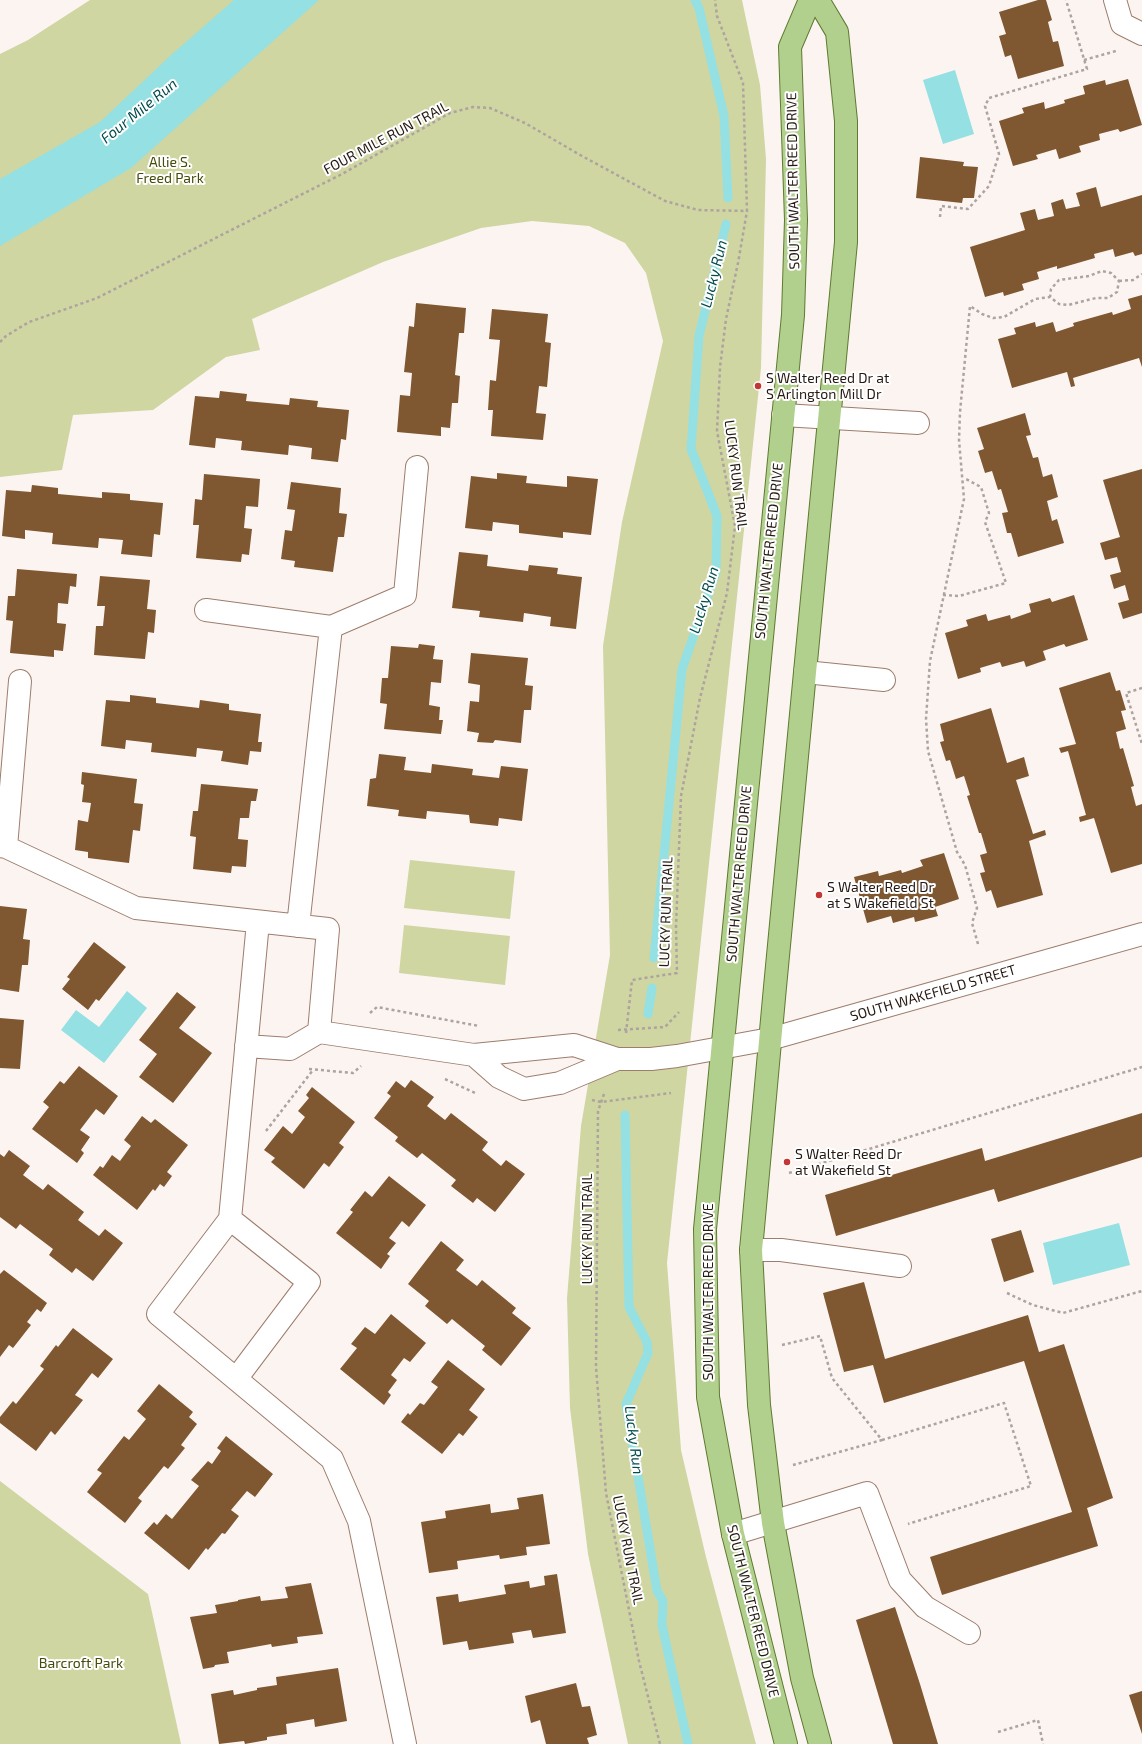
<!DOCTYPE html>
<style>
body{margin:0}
canvas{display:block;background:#fcf4f1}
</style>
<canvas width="1142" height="1744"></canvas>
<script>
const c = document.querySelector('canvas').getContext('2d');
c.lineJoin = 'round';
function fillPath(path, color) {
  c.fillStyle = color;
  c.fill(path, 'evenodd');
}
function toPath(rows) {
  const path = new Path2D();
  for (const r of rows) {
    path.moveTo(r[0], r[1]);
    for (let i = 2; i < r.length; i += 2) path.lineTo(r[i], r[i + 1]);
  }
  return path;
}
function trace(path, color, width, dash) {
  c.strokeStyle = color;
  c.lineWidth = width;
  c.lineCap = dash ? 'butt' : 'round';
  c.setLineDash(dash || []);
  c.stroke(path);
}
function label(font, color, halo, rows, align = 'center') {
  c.font = font + ' "Exo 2",sans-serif';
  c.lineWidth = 4;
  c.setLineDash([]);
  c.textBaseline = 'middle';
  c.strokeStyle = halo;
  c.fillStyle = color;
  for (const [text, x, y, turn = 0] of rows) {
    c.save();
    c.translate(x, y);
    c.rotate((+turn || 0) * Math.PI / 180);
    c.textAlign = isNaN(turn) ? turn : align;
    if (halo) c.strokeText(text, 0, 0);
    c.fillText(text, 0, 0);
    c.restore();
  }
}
const green = toPath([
 [90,0,742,0,760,85,766,159,761,368,667,1263,681,1450,706,1557,756,1744,628,1744,588,1554,570,1408,567,1298,581,1126,610,955,603,646,622,522,663,341,646,273,625,243,589,226,532,221,481,228,383,262,252,319,260,350,226,357,153,410,73,415,62,470,0,477,0,54,28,40],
 [410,860,515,871,510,919,404,908],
 [404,925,510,936,505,985,399,973],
 [0,1481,148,1594,181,1744,0,1744]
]);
const water = toPath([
 [234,0,319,0,131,168,0,246,0,179,100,122,171,55],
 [955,70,974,134,943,144,923,80],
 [127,991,147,1008,104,1063,61,1030,76,1010,99,1027],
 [1119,1223,1130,1265,1053,1285,1043,1243]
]);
const stream = toPath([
 [695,0,699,8,724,116,728,198],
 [654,958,682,669,716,572,717,516,691,449,699,336,726,224],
 [648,1014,652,988],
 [625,1115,629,1307,647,1342,648,1353,626,1404,657,1591,663,1601,662,1625,688,1744]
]);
const building = toPath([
 [1038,0,1046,0,1052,20,1048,22,1053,42,1058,41,1064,66,1018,79,1011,55,1005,57,999,36,1006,34,999,12],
 [1128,79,1142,125,1120,132,1118,129,1099,134,1100,140,1079,146,1081,152,1059,159,1056,149,1036,155,1038,159,1013,166,999,121,1024,113,1022,108,1044,102,1045,109,1065,103,1064,100,1085,94,1083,86,1105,80,1106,85],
 [920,157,964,162,963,166,978,167,974,198,963,198,962,203,916,198],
 [1096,187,1101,207,1142,195,1142,254,1135,256,1133,252,1115,257,1113,249,1094,254,1095,258,1057,269,1057,266,1037,272,1039,279,1022,284,1024,290,1004,296,1003,292,985,297,970,247,1025,230,1020,213,1035,209,1038,220,1054,216,1051,203,1063,199,1066,209,1080,206,1076,193],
 [1142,295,1142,367,1139,358,1073,378,1075,386,1071,387,1067,372,1012,388,998,339,1016,334,1014,328,1035,322,1036,327,1053,322,1056,332,1074,326,1073,323,1112,312,1113,315,1131,309,1128,299],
 [416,303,466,308,464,333,459,333,455,375,460,376,458,403,452,403,450,428,441,427,441,436,397,432,400,395,410,396,412,373,404,372,409,326,414,327],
 [492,309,548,314,545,342,551,343,547,387,539,386,536,413,546,414,543,440,491,436,493,410,488,410,490,380,496,381,500,340,489,339],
 [220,391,247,394,246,401,289,405,290,398,318,401,317,407,349,410,346,440,341,439,338,462,311,459,312,448,289,445,288,455,241,450,242,441,216,438,215,448,189,445,195,396,219,398],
 [1025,413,1031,435,1026,436,1033,458,1038,457,1043,477,1052,474,1058,497,1047,501,1052,521,1057,519,1064,543,1018,557,1011,533,1007,533,1002,513,1008,512,1001,489,998,490,992,471,985,473,978,451,984,449,977,428],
 [1142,469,1142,613,1123,619,1118,603,1129,600,1125,585,1114,589,1110,575,1121,572,1117,557,1105,560,1100,543,1120,537,1103,480],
 [497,473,527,476,526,483,567,487,567,476,598,479,591,535,563,532,563,538,519,533,519,525,493,522,492,531,465,528,471,476,497,479],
 [204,474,260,479,258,507,246,506,244,528,252,529,249,555,242,554,241,562,196,558,199,525,193,525,195,499,202,500],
 [291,482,341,488,339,513,347,514,344,537,338,537,333,572,294,567,295,561,281,559,285,530,292,531,295,510,287,509],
 [32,485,58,488,58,494,102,498,102,492,130,494,130,500,163,503,160,535,154,534,152,557,121,554,123,540,99,538,98,548,52,544,53,533,25,530,25,539,2,536,6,490,31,492],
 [459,552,488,555,487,566,528,571,529,565,558,568,557,574,582,577,576,629,550,626,551,617,524,613,523,622,479,617,480,611,452,608],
 [17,569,77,574,76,587,70,586,68,604,58,603,57,623,66,624,63,651,54,650,54,657,10,653,13,621,6,620,8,596,15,596],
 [100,576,150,580,147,609,156,610,154,633,148,632,145,659,94,655,96,626,103,626,105,606,97,606],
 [1074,595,1088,640,1066,647,1064,644,1043,651,1046,660,1026,667,1024,661,1002,667,1000,662,980,668,981,672,958,679,945,633,968,626,966,620,986,614,988,621,1010,615,1011,619,1031,612,1029,604,1050,598,1052,602],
 [419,644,435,646,433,659,443,660,441,683,431,682,429,705,440,707,439,720,443,720,441,734,384,729,387,704,380,703,382,678,388,678,391,646,418,648],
 [471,653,528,658,525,685,533,686,531,710,524,710,521,743,495,740,493,743,477,742,479,733,467,731,470,701,479,702,480,685,468,683],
 [1110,672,1116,691,1120,690,1126,710,1121,711,1126,729,1116,732,1120,749,1123,748,1134,786,1131,787,1136,806,1142,804,1142,864,1111,873,1094,818,1080,822,1079,817,1086,815,1068,751,1061,753,1059,748,1076,744,1059,688],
 [130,695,156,698,156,703,199,708,200,700,229,704,229,710,261,714,258,742,262,742,261,752,250,751,248,765,221,761,223,751,197,748,196,757,151,752,152,743,126,740,125,749,101,746,106,700,130,702],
 [991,708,1007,763,1024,757,1029,776,1016,780,1033,834,1045,830,1046,835,1029,841,1043,895,997,908,991,890,986,892,980,873,985,872,980,855,987,853,981,833,979,833,967,796,970,795,964,776,956,779,950,760,946,761,940,742,944,741,940,724],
 [379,754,406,757,404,770,431,773,432,764,473,769,472,775,499,778,501,766,528,769,522,821,499,818,498,826,470,823,469,815,427,811,426,819,398,816,399,810,367,806,370,779,376,778],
 [82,772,137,779,134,803,143,804,140,831,133,830,129,863,88,858,88,852,75,850,78,820,88,822,91,803,82,802,84,785,81,784],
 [201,784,258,789,256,801,251,801,249,818,240,818,238,839,248,840,246,867,232,866,231,873,193,869,196,837,190,836,193,811,198,811],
 [944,853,959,899,935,907,938,916,915,922,914,917,893,923,891,916,867,923,854,877,878,871,879,876,901,870,902,873,923,866,920,860],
 [0,906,27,909,23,939,30,940,28,965,22,965,19,992,0,989],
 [94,942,126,967,99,1001,96,999,88,1010,62,989,70,979,67,977],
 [177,992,196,1007,179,1028,212,1053,173,1103,139,1077,157,1054,139,1040],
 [0,1018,24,1020,20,1069,0,1068],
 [79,1066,118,1096,104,1115,96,1109,80,1130,90,1137,81,1150,84,1153,77,1163,32,1129,49,1107,43,1102,60,1081,64,1084],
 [411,1080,434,1097,427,1106,445,1120,451,1113,488,1142,482,1150,501,1166,506,1160,525,1174,495,1212,477,1198,473,1203,451,1186,456,1180,422,1153,417,1158,395,1141,398,1137,374,1118,391,1096,387,1093,396,1081,405,1088],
 [312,1087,355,1122,339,1143,344,1147,329,1167,324,1163,304,1189,271,1162,275,1158,264,1150,283,1126,292,1134,305,1117,298,1111,309,1098,306,1095],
 [1142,1113,1142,1157,998,1202,994,1189,836,1236,825,1195,982,1148,985,1161],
 [142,1116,151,1123,155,1119,188,1145,167,1172,172,1176,164,1187,160,1184,155,1191,153,1189,137,1210,93,1175,100,1166,103,1168,112,1155,120,1161,131,1146,124,1140],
 [9,1150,30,1166,23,1175,43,1190,48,1184,84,1212,78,1220,99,1236,105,1229,123,1243,93,1281,76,1268,72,1273,49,1255,53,1249,20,1224,16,1229,0,1217,0,1154,4,1157],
 [389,1176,426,1205,409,1227,402,1221,389,1238,396,1243,387,1254,390,1256,381,1269,336,1233,353,1212,350,1210,365,1191,372,1197],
 [1021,1230,1034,1272,1004,1282,991,1239],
 [441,1241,464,1260,456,1270,477,1286,482,1280,516,1308,512,1313,531,1328,501,1366,482,1350,485,1346,452,1319,447,1324,425,1306,429,1301,408,1284],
 [4,1270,47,1303,41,1312,37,1309,27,1322,31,1325,13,1348,9,1345,0,1357,0,1274],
 [864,1282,885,1359,1028,1315,1039,1352,1064,1344,1113,1498,1087,1508,1098,1546,942,1595,930,1557,1072,1512,1024,1361,884,1403,873,1365,844,1372,823,1293],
 [391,1314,426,1343,410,1362,404,1358,391,1375,397,1380,388,1392,391,1395,384,1405,340,1369,357,1348,351,1344,365,1327,375,1334],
 [73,1328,113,1359,98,1378,92,1373,75,1395,83,1400,55,1435,51,1431,36,1451,0,1423,0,1417,13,1401,16,1404,44,1369,40,1366,56,1345,58,1347],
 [448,1360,485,1389,469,1410,478,1417,463,1436,459,1433,442,1454,401,1422,408,1413,410,1415,420,1403,424,1405,438,1387,431,1382],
 [159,1384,193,1412,189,1417,197,1424,181,1445,185,1448,168,1469,164,1466,138,1498,142,1501,125,1523,87,1492,102,1473,97,1470,124,1436,129,1440,146,1419,137,1411],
 [226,1436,273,1474,255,1497,247,1491,231,1510,239,1516,225,1534,222,1533,208,1550,206,1548,189,1570,144,1533,154,1522,157,1525,166,1514,172,1519,199,1486,191,1480,208,1461,212,1464,221,1451,217,1448],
 [543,1494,550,1544,526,1547,527,1555,500,1559,499,1555,457,1561,458,1569,429,1573,421,1522,446,1518,445,1511,490,1504,491,1513,519,1509,517,1498],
 [557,1574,566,1633,533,1638,531,1630,512,1633,514,1643,469,1650,467,1641,443,1645,436,1597,458,1594,459,1602,506,1594,504,1585,529,1581,530,1588,545,1585,544,1576],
 [311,1583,323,1634,297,1637,298,1643,272,1647,271,1644,227,1652,229,1663,215,1665,214,1667,203,1669,190,1617,217,1613,215,1605,238,1601,238,1600,260,1596,261,1601,288,1598,285,1587],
 [895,1607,920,1684,938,1744,893,1744,856,1620],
 [338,1668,347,1721,315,1727,314,1719,286,1724,287,1734,267,1737,267,1740,245,1744,244,1741,219,1744,211,1694,233,1690,234,1695,257,1690,257,1688,277,1685,276,1677],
 [576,1683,582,1707,590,1706,597,1735,587,1738,589,1744,546,1744,540,1720,531,1723,525,1696],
 [1142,1691,1142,1734,1129,1695]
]);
const path = toPath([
 [1084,60,1116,51],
 [940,217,941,206,968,209,989,186,999,154,985,106,989,98,1087,69,1066,0],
 [1119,281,1133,280,1142,274],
 [0,342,6,336,29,322,97,298,342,174,450,113,473,107,490,108,525,123,582,156,665,201,698,210,747,211,743,83,717,16,715,0],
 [943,595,959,596,1006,583,985,522,989,513,981,487,964,478],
 [1142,688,1126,693,1142,744],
 [978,944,972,923,977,908,965,865,957,852,928,751,926,719,930,661,964,499,959,440,960,412,970,306,982,314,993,318,1004,317,1035,299,1050,297,1059,304,1068,305,1096,298,1108,298,1117,292,1119,281,1111,273,1102,271,1089,276,1059,280,1051,289,1050,297],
 [370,1013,377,1007,479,1026],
 [618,1030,665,1027,679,1012],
 [626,1033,632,980,677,973,676,926,681,796,700,698,727,593,735,526,717,431,720,367,726,319,738,263,747,211],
 [309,1069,353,1073,361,1066],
 [445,1079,475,1093],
 [604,1094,598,1111,596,1367,606,1493,639,1661,660,1744],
 [592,1100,601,1102,671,1093],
 [266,1131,313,1070],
 [789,1173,1142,1067],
 [1007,1293,1033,1305,1063,1313,1142,1291],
 [782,1345,820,1336,832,1378,882,1440,793,1465],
 [882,1440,1004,1403,1031,1486,908,1524],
 [998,1732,1038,1720,1043,1744]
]);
const minor = toPath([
 [1115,0,1122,24,1142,34],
 [783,415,918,423],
 [206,610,331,627,405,595,417,467],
 [805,672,884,680],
 [0,846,6,847,136,908,328,929,319,1032],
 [6,847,20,681],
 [258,922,230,1219,158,1314,332,1459,359,1521,405,1744],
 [298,926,331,627],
 [246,1046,290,1049,319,1032,474,1055,574,1045,617,1059,651,1059,677,1056,770,1039,1142,934],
 [474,1055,499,1077,524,1089,560,1083,617,1059],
 [230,1219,309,1282,236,1379],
 [751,1250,781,1250,900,1266],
 [733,1534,867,1493,900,1580,925,1607,969,1633]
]);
const major = toPath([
 [818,0,837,32,846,121,846,242,775,987,751,1250,759,1405,773,1523,802,1678,820,1744],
 [786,1744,733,1534,708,1397,705,1229,793,315,796,220,790,47,810,0]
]);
const markers = [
 [758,386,4,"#c43634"],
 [819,895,4,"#c43634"],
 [787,1162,4,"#c43634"]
];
const streetNames = [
 ["FOUR MILE RUN TRAIL",386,138,-28],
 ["SOUTH WALTER REED DRIVE",793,181,-91],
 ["LUCKY RUN TRAIL",736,475,83],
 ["SOUTH WALTER REED DRIVE",769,551,-84],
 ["SOUTH WALTER REED DRIVE",739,874,-85],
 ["LUCKY RUN TRAIL",666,912,-88],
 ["SOUTH WAKEFIELD STREET",933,993,-16],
 ["LUCKY RUN TRAIL",587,1229,-90],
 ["SOUTH WALTER REED DRIVE",708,1292,-90],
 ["LUCKY RUN TRAIL",628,1550,79],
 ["SOUTH WALTER REED DRIVE",753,1611,76]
];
const parkNames = [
 ["Allie S.",170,162],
 ["Freed Park",170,178],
 ["Barcroft Park",81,1663]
];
const poiNames = [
 ["S Walter Reed Dr at",766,378],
 ["S Arlington Mill Dr",766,394],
 ["S Walter Reed Dr",827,887],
 ["at S Wakefield St",827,903],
 ["S Walter Reed Dr",795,1154],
 ["at Wakefield St",795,1170]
];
const waterNames = [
 ["Four Mile Run",139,111,-39],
 ["Lucky Run",714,274,-76],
 ["Lucky Run",704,600,-73],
 ["Lucky Run",634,1440,83]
];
fillPath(green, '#cfd6a2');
fillPath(water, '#95e0e2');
trace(stream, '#95e0e2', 9);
fillPath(building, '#7f5832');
trace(minor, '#9d7d6c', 24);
trace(major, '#5f7b31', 24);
trace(path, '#ada39f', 2.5, [3, 3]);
trace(minor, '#fff', 22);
trace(major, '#b2d08d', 22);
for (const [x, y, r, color] of markers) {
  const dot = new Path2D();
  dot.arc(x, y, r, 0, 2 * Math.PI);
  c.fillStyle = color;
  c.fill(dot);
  trace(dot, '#fff', 1.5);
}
label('14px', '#261913', '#fff', streetNames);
label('14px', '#464b09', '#fff', parkNames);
label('14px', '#261913', '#fff', poiNames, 'left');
label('italic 15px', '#034b4d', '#fff', waterNames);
</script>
